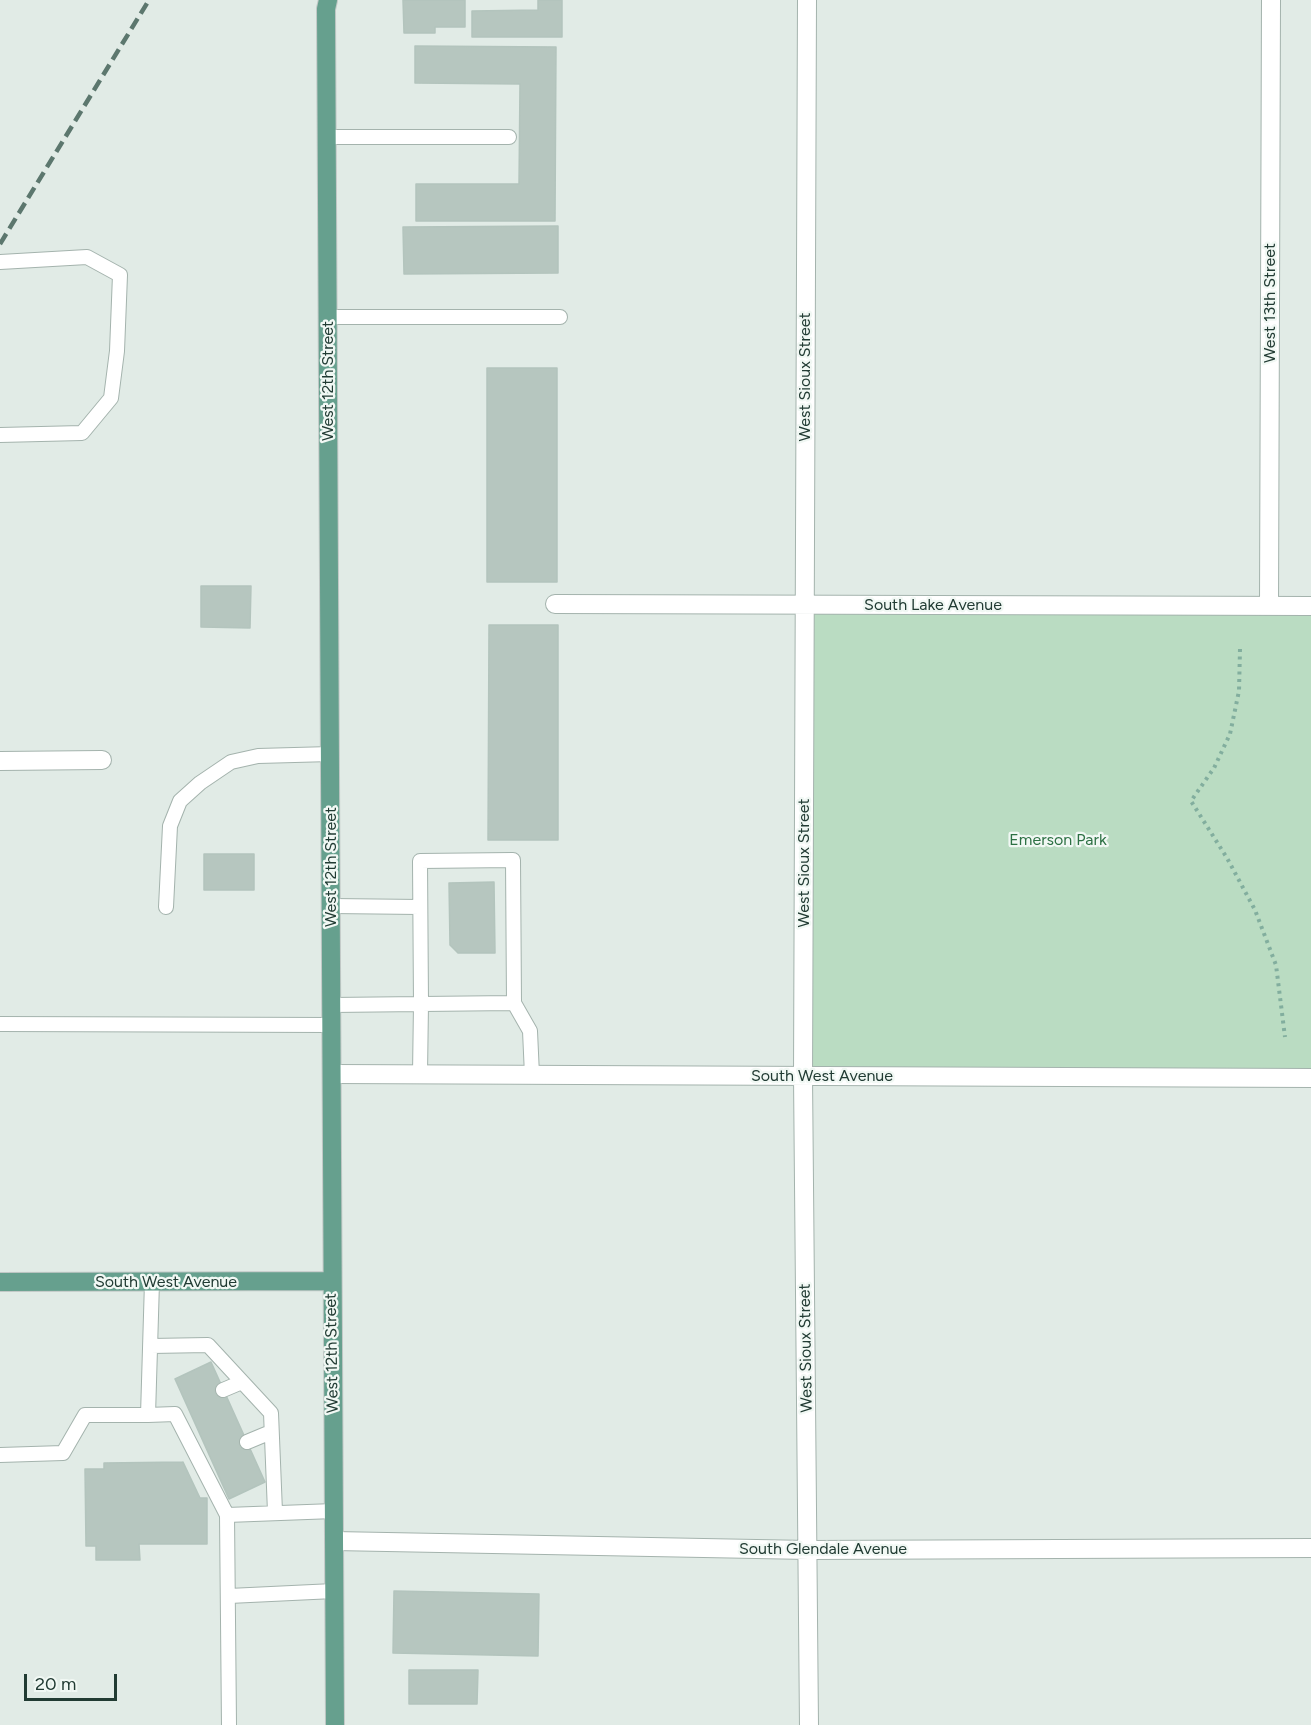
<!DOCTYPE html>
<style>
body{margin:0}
#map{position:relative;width:1311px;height:1725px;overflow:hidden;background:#e1ebe6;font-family:Figtree,sans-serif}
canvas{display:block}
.scale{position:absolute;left:24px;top:1674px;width:93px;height:27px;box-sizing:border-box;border:3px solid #213b33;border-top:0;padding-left:8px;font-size:18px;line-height:21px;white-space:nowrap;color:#213b33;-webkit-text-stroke:4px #f1f8f4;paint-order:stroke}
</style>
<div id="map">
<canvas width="1311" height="1725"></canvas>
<div class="scale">20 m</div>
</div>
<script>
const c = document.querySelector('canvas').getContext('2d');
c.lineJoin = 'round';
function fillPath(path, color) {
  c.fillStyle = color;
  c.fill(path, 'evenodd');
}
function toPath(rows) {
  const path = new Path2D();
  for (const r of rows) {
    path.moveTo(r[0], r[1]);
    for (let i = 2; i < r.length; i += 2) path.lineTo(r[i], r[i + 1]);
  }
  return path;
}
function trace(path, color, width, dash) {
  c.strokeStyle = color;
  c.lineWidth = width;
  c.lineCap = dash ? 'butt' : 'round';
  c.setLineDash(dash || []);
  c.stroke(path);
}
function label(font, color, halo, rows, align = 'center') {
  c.font = font + ' Figtree,sans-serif';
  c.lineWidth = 4.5;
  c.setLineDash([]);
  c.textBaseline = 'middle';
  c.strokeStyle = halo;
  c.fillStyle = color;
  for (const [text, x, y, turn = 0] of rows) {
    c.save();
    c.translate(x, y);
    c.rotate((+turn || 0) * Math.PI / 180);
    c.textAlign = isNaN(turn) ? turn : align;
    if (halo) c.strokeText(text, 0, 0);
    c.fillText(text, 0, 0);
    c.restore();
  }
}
const green = toPath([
 [805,604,1311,604,1311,1078,804,1076]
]);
const building = toPath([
 [403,0,465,0,465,27,435,27,435,33,404,33,403,0],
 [538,0,562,0,562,37,472,37,472,11,538,10,538,0],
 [415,46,556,47,555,221,416,221,416,184,519,184,520,84,415,83,415,46],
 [558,226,558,273,404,274,403,227,558,226],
 [487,368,557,368,557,582,487,582,487,368],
 [201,586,251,586,250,628,201,627,201,586],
 [489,625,558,625,558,840,488,840,489,625],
 [204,854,254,854,254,890,204,890,204,854],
 [494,882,495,953,458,953,450,945,449,883,494,882],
 [211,1362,265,1482,229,1499,175,1379,211,1362],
 [183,1462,200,1498,207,1498,207,1544,139,1544,140,1560,96,1560,96,1546,86,1546,85,1469,104,1469,104,1463,183,1462],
 [394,1591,539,1594,538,1656,393,1653,394,1591],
 [409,1670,478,1670,477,1704,409,1704,409,1670]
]);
const path = toPath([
 [1240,649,1239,691,1230,734,1214,768,1191,801,1227,858,1255,910,1276,965,1285,1037]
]);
const service = toPath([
 [327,137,509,137],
 [0,262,87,257,120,275,117,351,111,398,82,433,0,435],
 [328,317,560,317],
 [513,860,514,1003,421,1004,420,861,513,860],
 [332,906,420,907],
 [166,907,170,826,180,801,200,783,231,762,258,756,331,754],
 [514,1003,530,1031,532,1075],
 [332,1005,421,1004,420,1074],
 [0,1024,332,1025],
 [151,1346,208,1345,271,1413,275,1512],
 [223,1390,242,1382],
 [148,1415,175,1414,227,1515,334,1511],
 [247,1442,271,1432],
 [0,1455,63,1453,85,1415,148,1415,152,1282],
 [227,1515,229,1725],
 [229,1596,334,1591]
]);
const minor = toPath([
 [807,0,803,1076,809,1725],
 [555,604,1311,606],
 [1269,606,1271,0],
 [0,761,102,760],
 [333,1074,1311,1078],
 [334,1541,809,1550,1311,1548]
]);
const primary = toPath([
 [328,0,326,9,335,1725],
 [0,1282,331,1281]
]);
const rail = toPath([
 [0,244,149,0]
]);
const streetNames = [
 ["West 13th Street",1270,303,-90],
 ["West Sioux Street",805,377,-90],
 ["West 12th Street",328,381,-90],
 ["South Lake Avenue",933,605],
 ["West Sioux Street",804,863,-90],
 ["West 12th Street",331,867,-90],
 ["South West Avenue",822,1076],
 ["South West Avenue",166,1282],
 ["West Sioux Street",806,1348,-91],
 ["West 12th Street",332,1353,-91],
 ["South Glendale Avenue",823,1549]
];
const parkNames = [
 ["Emerson Park",1058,840]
];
fillPath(green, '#badcc2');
fillPath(building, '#b6c6bf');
trace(building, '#b3c4bd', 1.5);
trace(service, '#a4b3ad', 16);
trace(minor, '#a4b3ad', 20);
trace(primary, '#c1c8c6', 20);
trace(path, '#82ae9e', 4, [3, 4.5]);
trace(service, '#fff', 14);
trace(minor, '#fff', 18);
trace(primary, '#66a08e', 18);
trace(rail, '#5c776e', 4.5, [12, 6]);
label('16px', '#213b33', '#f1f8f4', streetNames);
label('16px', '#2d7144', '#f1f8f4', parkNames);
</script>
